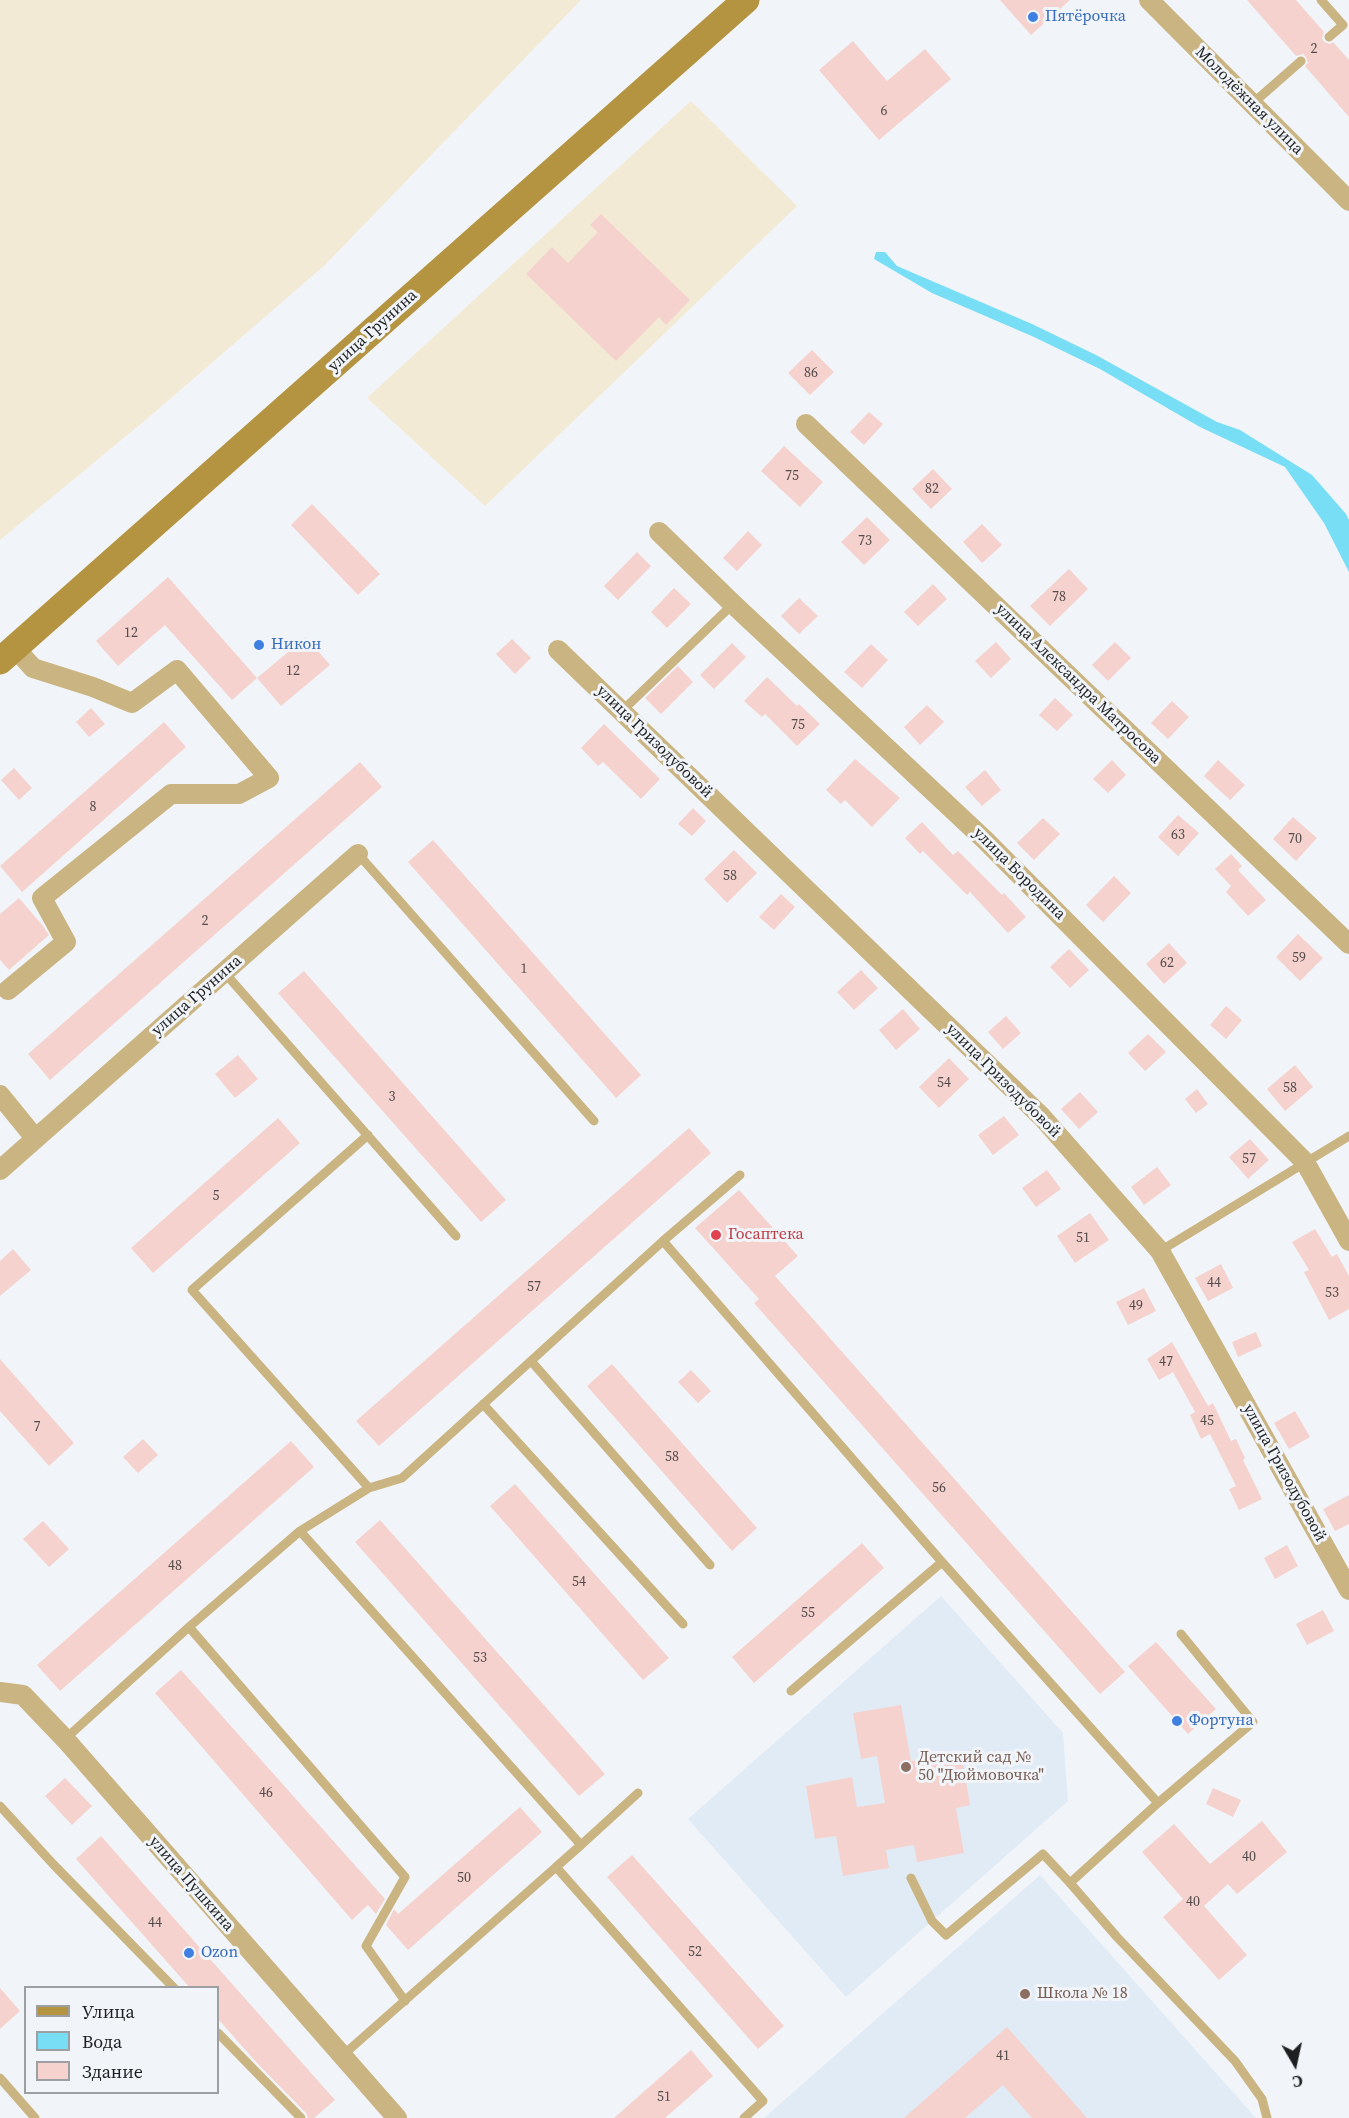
<!DOCTYPE html>
<meta charset="utf-8">
<style>
body{margin:0}
#map{position:relative;width:1349px;height:2118px;overflow:hidden;background:#f1f5f9;font-family:"Source Serif 4",serif}
canvas{display:block}
.legend{position:absolute;left:24px;top:1986px;width:195px;height:108px;box-sizing:border-box;background:#f1f5f9;border:2px solid #9d9fa3;margin:0;padding:8px 10px;list-style:none;font-size:18px;color:#1e1f21}
.legend li{display:flex;align-items:center;gap:12px;height:30px}
.legend b{width:30px;border:2px solid #9d9fa3}
.north{position:absolute;left:1265px;top:2034px;width:60px;height:60px;-webkit-text-stroke:4px #f1f5f9;paint-order:stroke;rotate:171deg;font-size:16px;font-weight:700;line-height:24px;text-align:center;color:#1e1f21}
.north::after{content:'';display:block;margin:auto;width:21px;height:27px;background:#1e1f21;clip-path:polygon(50% 0,100% 100%,50% 72%,0 100%)}
</style>
<div id="map">
<canvas width="1349" height="2118"></canvas>
<ul class="legend">
<li><b style="height:8px;background:#b49440"></b>Улица</li>
<li><b style="height:16px;background:#77def5"></b>Вода</li>
<li><b style="height:16px;background:#f5d2cd"></b>Здание</li>
</ul>
<div class="north">С</div>
</div>
<script>
const c = document.querySelector('canvas').getContext('2d');
c.lineJoin = 'round';
function fillPath(path, color) {
  c.fillStyle = color;
  c.fill(path, 'evenodd');
}
function toPath(rows) {
  const path = new Path2D();
  for (const r of rows) {
    path.moveTo(r[0], r[1]);
    for (let i = 2; i < r.length; i += 2) path.lineTo(r[i], r[i + 1]);
  }
  return path;
}
function trace(path, color, width, dash) {
  c.strokeStyle = color;
  c.lineWidth = width;
  c.lineCap = dash ? 'butt' : 'round';
  c.setLineDash(dash || []);
  c.stroke(path);
}
function label(font, color, halo, rows, align = 'center') {
  c.font = font + ' "Source Serif 4",serif';
  c.lineWidth = 6;
  c.setLineDash([]);
  c.textBaseline = 'middle';
  c.strokeStyle = halo;
  c.fillStyle = color;
  for (const [text, x, y, turn = 0] of rows) {
    c.save();
    c.translate(x, y);
    c.rotate((+turn || 0) * Math.PI / 180);
    c.textAlign = isNaN(turn) ? turn : align;
    if (halo) c.strokeText(text, 0, 0);
    c.fillText(text, 0, 0);
    c.restore();
  }
}
const built = toPath([
 [941,1596,1063,1733,1068,1801,846,1997,688,1819],
 [1040,1875,1256,2118,764,2118]
]);
const industrial = toPath([
 [0,0,581,0,325,265,148,418,0,540],
 [691,101,797,206,485,506,367,398]
]);
const water = toPath([
 [876,252,885,252,897,266,1032,324,1096,355,1217,422,1240,430,1312,475,1346,514,1349,520,1349,572,1324,523,1285,467,1200,427,1100,369,1034,337,932,293,874,259]
]);
const building = toPath([
 [1000,0,1070,0,1031,35],
 [1247,0,1296,0,1324,32,1322,38,1324,42,1330,44,1333,42,1349,60,1349,117,1305,66,1308,63,1306,57,1303,54,1296,56],
 [853,41,887,81,925,49,951,79,879,140,819,70],
 [601,214,690,300,666,325,659,317,616,361,526,274,552,247,568,263,598,232,590,225],
 [812,350,834,372,810,395,788,373],
 [869,412,883,424,864,445,850,432],
 [784,446,823,482,800,507,761,471],
 [933,469,952,489,931,509,912,489],
 [312,504,380,574,358,595,291,525],
 [867,517,890,540,864,565,841,542],
 [982,524,1002,545,982,563,963,542],
 [748,531,762,545,737,571,723,558],
 [637,552,651,566,618,600,604,586],
 [1069,569,1088,589,1050,626,1030,606],
 [168,577,257,678,232,700,165,625,118,666,96,641],
 [933,584,947,599,918,626,904,612],
 [674,588,691,604,667,628,651,612],
 [799,598,818,616,799,634,781,616],
 [306,637,330,665,281,706,257,678],
 [512,639,531,658,515,674,496,654],
 [996,642,1011,659,991,678,975,661],
 [1115,642,1131,658,1108,681,1092,665],
 [732,643,746,657,714,689,700,675],
 [871,644,888,660,862,688,844,672],
 [678,666,693,682,661,714,645,698],
 [767,677,797,706,799,704,820,724,797,746,765,714,762,717,744,701],
 [1055,698,1073,715,1057,731,1039,715],
 [1172,701,1189,717,1168,739,1151,723],
 [927,705,944,722,920,745,904,727],
 [91,708,105,724,89,737,76,722],
 [164,722,186,747,22,892,0,866],
 [604,724,660,779,641,799,603,762,598,766,581,748],
 [855,759,900,798,872,827,845,800,841,804,826,790],
 [1112,760,1126,775,1108,793,1093,779],
 [1218,760,1245,785,1230,800,1204,776],
 [360,762,382,787,50,1080,28,1054],
 [14,768,32,788,19,800,1,780],
 [985,770,1001,790,982,806,965,787],
 [693,808,706,821,692,836,678,824],
 [1178,815,1199,833,1178,856,1158,837],
 [1293,817,1317,838,1296,861,1273,839],
 [1043,818,1060,834,1034,860,1017,843],
 [922,822,953,855,958,851,1002,895,1004,893,1026,917,1008,933,970,892,967,895,923,851,920,854,905,838],
 [433,840,641,1075,616,1098,408,862],
 [734,850,757,873,727,903,704,879],
 [1231,854,1242,866,1238,870,1266,900,1248,916,1226,892,1231,886,1215,869],
 [1114,876,1131,893,1103,922,1086,905],
 [781,894,795,907,774,930,759,917],
 [19,898,43,926,49,935,9,970,0,960,0,914],
 [1298,934,1323,958,1300,981,1276,957],
 [1169,943,1187,963,1164,984,1146,964],
 [1069,949,1089,970,1070,988,1050,967],
 [861,970,878,988,854,1010,837,992],
 [304,971,506,1200,481,1222,278,993],
 [1226,1006,1242,1020,1226,1039,1210,1025],
 [903,1009,920,1029,896,1050,879,1030],
 [1006,1016,1021,1033,1003,1049,988,1032],
 [1148,1034,1166,1052,1145,1071,1128,1053],
 [238,1055,258,1079,235,1098,215,1074],
 [949,1058,969,1079,939,1108,919,1087],
 [1295,1065,1313,1087,1285,1111,1267,1089],
 [1197,1089,1208,1104,1196,1113,1185,1099],
 [1080,1092,1098,1112,1079,1129,1061,1109],
 [1004,1116,1019,1135,993,1155,978,1135],
 [278,1118,300,1143,153,1273,131,1248],
 [689,1128,711,1153,379,1446,356,1421],
 [1250,1139,1269,1160,1248,1179,1229,1157],
 [1157,1167,1171,1185,1144,1205,1131,1187],
 [1047,1170,1061,1189,1036,1207,1022,1188],
 [739,1190,798,1256,775,1276,1125,1672,1100,1694,754,1303,759,1299,695,1228],
 [1090,1213,1109,1240,1075,1263,1057,1236],
 [1315,1229,1332,1257,1337,1254,1349,1276,1349,1309,1329,1320,1304,1272,1309,1270,1292,1242],
 [13,1249,31,1270,0,1296,0,1261],
 [1221,1264,1233,1288,1208,1301,1195,1278],
 [1144,1288,1156,1311,1128,1325,1116,1302],
 [1256,1332,1262,1346,1238,1357,1232,1342],
 [1172,1342,1208,1406,1213,1403,1231,1441,1236,1439,1245,1458,1243,1460,1262,1499,1239,1510,1229,1489,1236,1486,1210,1434,1201,1439,1190,1415,1195,1412,1173,1372,1159,1380,1147,1359],
 [0,1359,74,1443,49,1466,0,1411],
 [612,1364,757,1528,732,1551,587,1386],
 [691,1370,711,1391,698,1403,678,1382],
 [1295,1411,1310,1437,1289,1449,1274,1423],
 [143,1439,158,1455,138,1473,123,1457],
 [291,1441,314,1467,60,1691,37,1665],
 [515,1484,669,1658,643,1680,490,1506],
 [1349,1495,1349,1524,1335,1531,1323,1509],
 [380,1520,605,1774,579,1796,355,1542],
 [43,1521,69,1549,49,1567,23,1539],
 [862,1543,884,1568,754,1683,732,1657],
 [1287,1545,1298,1566,1275,1579,1264,1558],
 [1323,1610,1334,1631,1307,1645,1296,1624],
 [1156,1642,1216,1709,1188,1734,1128,1666],
 [181,1670,385,1899,376,1914,368,1905,352,1920,155,1693],
 [901,1705,911,1761,961,1752,970,1805,956,1808,964,1853,917,1862,914,1845,886,1850,889,1868,843,1876,836,1836,815,1839,806,1786,852,1777,857,1807,885,1803,877,1756,861,1759,853,1713],
 [65,1778,92,1806,72,1825,45,1796],
 [1213,1788,1241,1800,1233,1817,1206,1804],
 [520,1807,542,1832,408,1950,386,1925,394,1909,398,1914],
 [1262,1821,1287,1852,1237,1894,1228,1884,1204,1906,1247,1955,1219,1980,1163,1917,1183,1899,1142,1852,1174,1824,1210,1864],
 [101,1836,335,2100,314,2118,308,2118,306,2113,256,2062,218,2019,218,1988,190,1988,76,1859],
 [632,1855,784,2026,758,2049,607,1877],
 [0,1988,20,2011,0,2029],
 [1007,2027,1087,2118,1032,2118,1003,2085,965,2118,904,2118],
 [691,2050,713,2076,665,2118,614,2118]
]);
const lane = toPath([
 [1321,0,1343,25,1329,37],
 [1252,104,1301,61],
 [622,711,733,604],
 [358,854,594,1121],
 [224,972,456,1236],
 [368,1135,192,1290,369,1488],
 [663,1241,942,1562,1158,1803,1070,1883,1117,1937,1235,2061,1262,2099,1267,2118],
 [1160,1251,1349,1136],
 [531,1361,710,1565],
 [483,1404,683,1624],
 [300,1531,581,1845,556,1867],
 [189,1627,405,1877,366,1946,405,2001],
 [791,1691,942,1562],
 [65,1739,189,1627,300,1531,369,1488,402,1478,663,1241,740,1175],
 [1158,1803,1253,1722,1181,1634],
 [0,1806,53,1864,174,1988],
 [581,1845,638,1793],
 [911,1878,932,1921,946,1935,1043,1854,1070,1883],
 [218,2033,301,2118],
 [342,2056,556,1867,763,2101,744,2118],
 [0,2078,35,2118]
]);
const street = toPath([
 [1149,0,1349,201],
 [806,424,1349,944],
 [659,532,733,604,985,840,1305,1162,1349,1241],
 [558,650,1042,1117,1160,1251,1349,1590],
 [8,990,66,942,42,898,171,794,239,794,269,778,177,670,132,703,93,687,33,668,15,648],
 [0,1095,35,1138],
 [0,1170,358,854],
 [0,1692,23,1695,65,1739,397,2118]
]);
const secondary = toPath([
 [0,661,746,0]
]);
const markers = [
 [1033,17,6,"#3f7fe0"],
 [259,645,6,"#3f7fe0"],
 [716,1235,6,"#e0444e"],
 [1177,1721,6,"#3f7fe0"],
 [906,1767,6,"#8d6e63"],
 [189,1953,6,"#3f7fe0"],
 [1025,1994,6,"#8d6e63"]
];
const numberNames = [
 ["2",1314,49],
 ["6",884,111],
 ["86",811,373],
 ["75",792,476],
 ["82",932,489],
 ["73",865,541],
 ["78",1059,597],
 ["12",131,633],
 ["12",293,671],
 ["75",798,725],
 ["8",93,807],
 ["63",1178,835],
 ["70",1295,839],
 ["58",730,876],
 ["2",205,921],
 ["59",1299,958],
 ["62",1167,963],
 ["1",524,969],
 ["54",944,1083],
 ["58",1290,1088],
 ["3",392,1097],
 ["57",1249,1159],
 ["5",216,1196],
 ["51",1083,1238],
 ["44",1214,1283],
 ["57",534,1287],
 ["53",1332,1293],
 ["49",1136,1306],
 ["47",1166,1362],
 ["45",1207,1421],
 ["7",37,1427],
 ["58",672,1457],
 ["56",939,1488],
 ["48",175,1566],
 ["54",579,1582],
 ["55",808,1613],
 ["53",480,1658],
 ["46",266,1793],
 ["40",1249,1857],
 ["50",464,1878],
 ["40",1193,1902],
 ["44",155,1923],
 ["52",695,1952],
 ["41",1003,2056],
 ["51",664,2097]
];
const shopNames = [
 ["Пятёрочка",1045,17],
 ["Никон",271,645],
 ["Фортуна",1189,1721],
 ["Ozon",201,1953]
];
const streetNames = [
 ["Молодёжная улица",1249,101,45],
 ["улица Грунина",373,331,-42],
 ["улица Александра Матросова",1078,684,44],
 ["улица Гризодубовой",654,742,44],
 ["улица Бородина",1019,874,45],
 ["улица Грунина",197,996,-41],
 ["улица Гризодубовой",1003,1081,45],
 ["улица Гризодубовой",1284,1473,61],
 ["улица Пушкина",191,1884,49]
];
const healthNames = [
 ["Госаптека",728,1235]
];
const educationNames = [
 ["Детский сад №",918,1758],
 ["50 \"Дюймовочка\"",918,1776],
 ["Школа № 18",1037,1994]
];
fillPath(built, '#e1ebf5');
fillPath(industrial, '#f3ead5');
fillPath(water, '#77def5');
fillPath(building, '#f5d2cd');
trace(lane, '#cab481', 9);
trace(street, '#cab481', 20);
trace(secondary, '#b49440', 27);
for (const [x, y, r, color] of markers) {
  const dot = new Path2D();
  dot.arc(x, y, r, 0, 2 * Math.PI);
  c.fillStyle = color;
  c.fill(dot);
  trace(dot, '#f1f5f9', 2);
}
label('14px', '#544c4c', null, numberNames);
label('16px', '#366cbe', '#f1f5f9', shopNames, 'left');
label('16px', '#1e1f21', '#f1f5f9', streetNames);
label('16px', '#be3a42', '#f1f5f9', healthNames, 'left');
label('16px', '#785e54', '#f1f5f9', educationNames, 'left');
</script>
